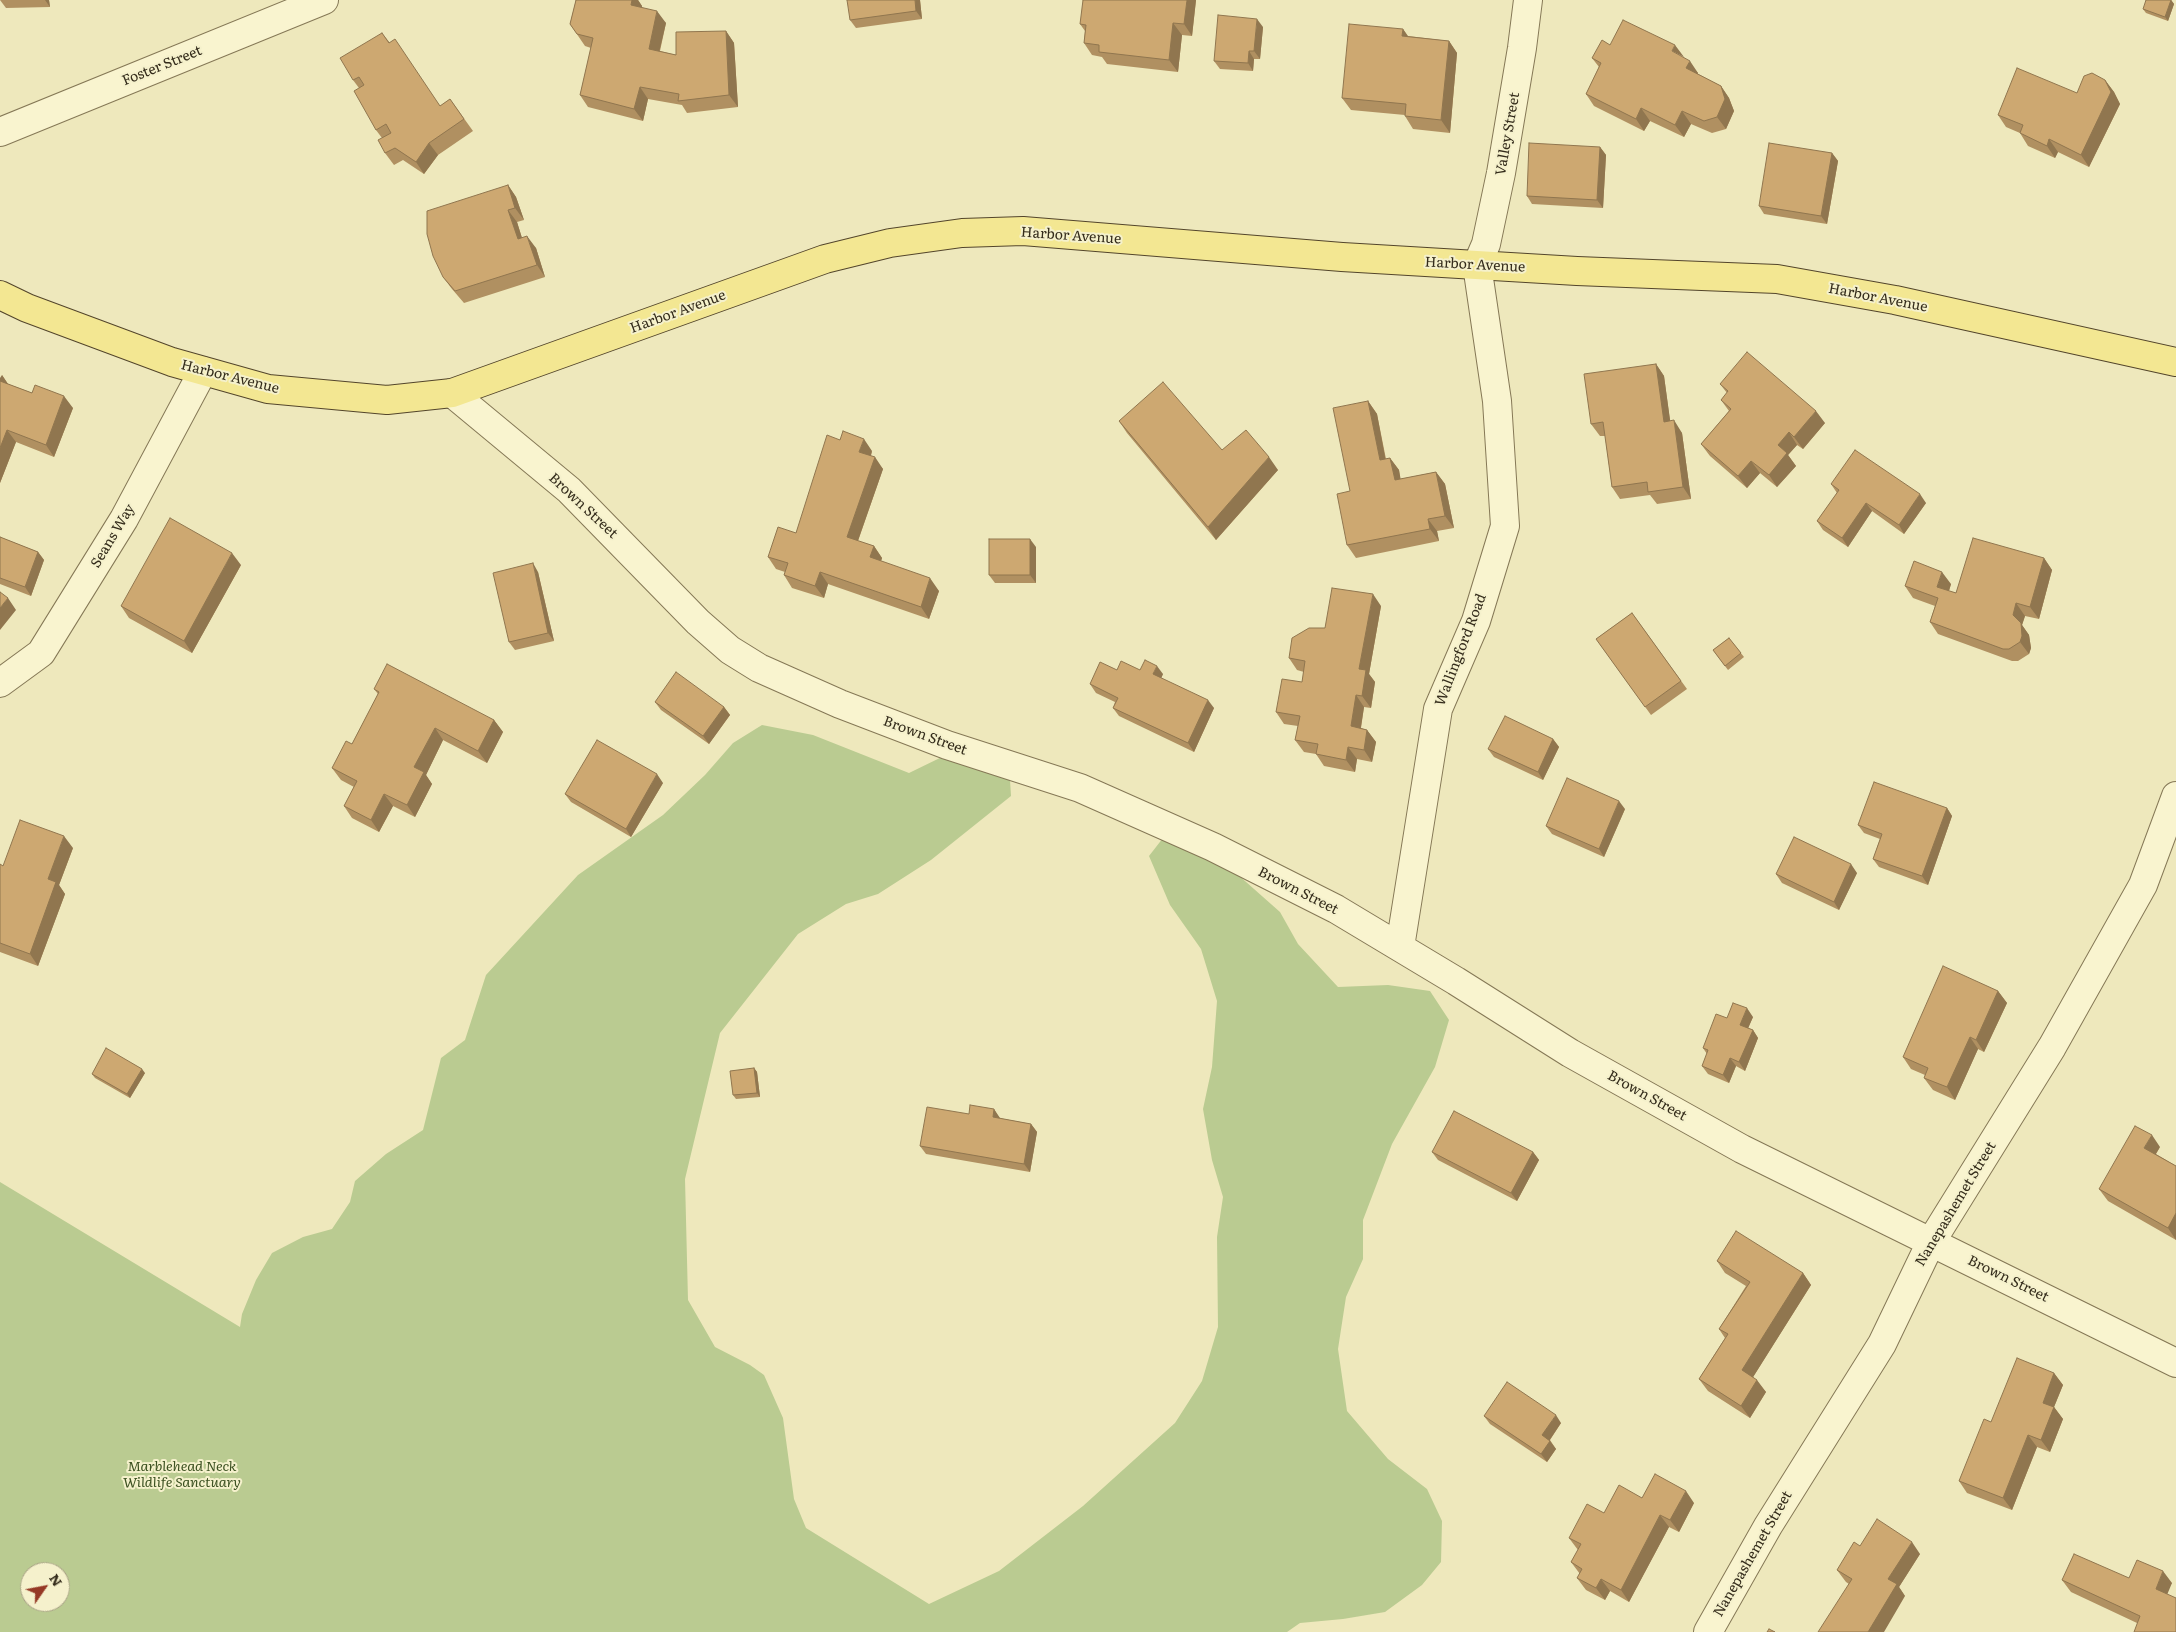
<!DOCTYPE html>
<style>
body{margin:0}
#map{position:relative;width:2176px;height:1632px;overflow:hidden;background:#eee8bc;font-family:Literata,serif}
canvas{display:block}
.north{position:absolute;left:20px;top:1562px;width:50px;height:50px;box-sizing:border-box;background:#f5f1cc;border:1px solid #a8a285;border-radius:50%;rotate:57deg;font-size:14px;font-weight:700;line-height:20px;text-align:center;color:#342c1b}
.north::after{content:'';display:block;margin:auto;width:18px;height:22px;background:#953925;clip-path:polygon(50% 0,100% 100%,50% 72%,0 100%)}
</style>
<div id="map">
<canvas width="2176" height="1632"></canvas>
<div class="north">N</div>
</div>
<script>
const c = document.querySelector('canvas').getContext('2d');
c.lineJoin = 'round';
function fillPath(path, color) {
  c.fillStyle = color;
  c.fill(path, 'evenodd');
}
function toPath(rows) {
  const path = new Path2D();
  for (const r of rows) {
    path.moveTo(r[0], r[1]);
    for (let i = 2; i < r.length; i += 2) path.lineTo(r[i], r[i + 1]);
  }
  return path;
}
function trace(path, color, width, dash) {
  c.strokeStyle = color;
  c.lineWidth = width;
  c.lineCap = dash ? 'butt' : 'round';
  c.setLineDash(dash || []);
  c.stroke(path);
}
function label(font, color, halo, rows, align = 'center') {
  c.font = font + ' Literata,serif';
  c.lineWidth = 4;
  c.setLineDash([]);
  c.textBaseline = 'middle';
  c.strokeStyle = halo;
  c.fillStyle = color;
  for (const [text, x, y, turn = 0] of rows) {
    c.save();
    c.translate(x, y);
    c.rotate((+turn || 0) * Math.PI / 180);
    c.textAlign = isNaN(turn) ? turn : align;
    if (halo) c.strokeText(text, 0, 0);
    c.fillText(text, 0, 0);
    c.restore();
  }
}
const green = toPath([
 [762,725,813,735,909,773,946,755,1010,780,1011,796,931,860,878,894,846,904,798,934,720,1033,685,1179,688,1300,715,1347,750,1365,764,1375,783,1418,794,1499,806,1528,929,1604,999,1571,1083,1506,1175,1423,1202,1381,1218,1327,1217,1237,1223,1197,1212,1160,1203,1109,1212,1067,1217,1001,1201,949,1170,905,1149,856,1163,838,1228,866,1280,912,1298,944,1338,987,1388,985,1430,991,1449,1020,1435,1067,1392,1144,1363,1220,1363,1259,1346,1297,1338,1349,1347,1411,1388,1459,1427,1489,1442,1521,1441,1562,1422,1585,1385,1612,1343,1619,1300,1623,1287,1632,0,1632,0,1182,240,1327,242,1314,256,1280,272,1253,303,1237,332,1229,350,1202,355,1181,386,1154,423,1130,441,1058,465,1040,486,975,578,875,663,815,705,775,733,743],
 [30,1572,60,1572,60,1602,30,1602]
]);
const minor = toPath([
 [0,132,324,0],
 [452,393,569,490,698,622,730,650,759,668,840,704,947,745,1080,788,1213,847,1336,909,1456,981,1570,1053,1742,1149,2176,1363],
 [0,683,41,653,124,519,203,371],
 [1400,947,1438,709,1476,621,1505,526,1497,401,1477,265,1486,244,1501,173,1522,48,1528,0],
 [1708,1632,1768,1526,1882,1344,1931,1242,2052,1047,2143,885,2176,796]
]);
const major = toPath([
 [0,295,27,308,172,362,268,389,387,400,452,393,825,259,890,243,962,233,1023,231,1342,257,1577,271,1777,279,1895,300,2176,362]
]);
const wall = toPath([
 [0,0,49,0,50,7,6,8],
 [576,0,638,0,642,6,642,7,666,23,660,51,676,55,726,31,734,43,738,107,687,113,682,105,648,99,643,121,588,107,580,95,591,48,585,46,570,24],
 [920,0,922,19,856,28,850,20],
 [1196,0,1192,36,1182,35,1178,72,1107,64,1102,57,1092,55,1084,43,1085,31,1080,24],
 [2171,0,2174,4,2168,21,2146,13,2143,9],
 [1263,27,1260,59,1254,59,1253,71,1220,69,1214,61],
 [1403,29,1408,36,1449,41,1457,53,1450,133,1413,129,1405,116,1405,115,1351,110,1342,98],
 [382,33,390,43,440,106,450,99,473,131,438,155,424,174,403,160,394,165,385,153,382,138,376,130,359,88,353,80],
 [1610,45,1683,57,1698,73,1698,74,1721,86,1729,98,1734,111,1726,129,1712,133,1691,124,1684,137,1650,121,1644,131,1594,106,1586,94,1599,67,1592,58],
 [2105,80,2114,92,2120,104,2089,167,2058,152,2055,158,2028,146,2020,133,2006,127,1998,115,2077,93],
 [1600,147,1606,155,1603,208,1532,204,1527,196],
 [1832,153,1838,161,1827,224,1764,214,1759,206],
 [508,185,516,197,524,220,517,222,522,238,536,248,545,277,464,303,452,289,443,277],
 [1656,364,1664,376,1670,421,1682,433,1691,499,1657,504,1650,495,1620,499,1612,487,1605,436,1600,436,1591,424],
 [2,375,8,384,73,408,54,457,16,442,0,483],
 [1720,384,1825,423,1803,449,1797,445,1788,455,1796,466,1777,487,1760,473,1747,488,1710,456,1701,444,1729,411,1721,400,1727,393],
 [1368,401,1377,414,1386,459,1390,458,1399,470,1400,479,1436,472,1445,484,1454,528,1437,531,1439,541,1356,558,1347,545,1350,491],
 [1119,421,1222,450,1278,470,1216,540,1127,433],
 [872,451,871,456,883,469,858,541,874,546,882,558,881,561,939,591,929,619,828,584,824,598,792,588,784,575,785,572,776,569,768,557,796,533],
 [1831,484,1926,503,1904,534,1872,511,1848,547,1823,530,1817,521,1837,493],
 [0,537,38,552,44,560,31,596,0,584],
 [1036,547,1036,583,995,583,989,575],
 [2044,558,2052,570,2039,619,2025,616,2022,625,2029,635,2031,648,2029,654,2018,661,2012,661,1938,634,1930,622,1935,606,1913,598,1905,586,1951,584,1949,591,1956,593],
 [241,565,192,653,129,618,121,606],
 [538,572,554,641,515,650,509,642],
 [1381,606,1369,674,1375,682,1371,708,1364,707,1361,728,1367,730,1376,742,1372,762,1357,759,1355,772,1324,766,1316,754,1304,752,1295,740,1298,726,1284,724,1276,712,1302,682,1304,672,1297,670,1289,658,1325,628],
 [1632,613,1687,689,1651,715,1596,639],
 [1729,638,1744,657,1728,670,1713,650],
 [1140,670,1163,674,1161,678,1214,708,1194,752,1119,716,1113,708,1115,702,1096,693,1090,684],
 [374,689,494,720,503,732,487,763,443,740,426,775,432,784,415,817,393,806,379,832,352,818,344,806,354,787,341,780,332,768,352,744,378,694],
 [655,702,724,707,730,715,709,744,661,710],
 [1553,739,1559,747,1543,780,1494,757,1488,749],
 [663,783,631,837,571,802,565,794],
 [1947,808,1952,816,1928,885,1879,867,1873,859,1880,839,1864,833,1858,825],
 [1625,809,1604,857,1552,834,1546,826],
 [73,848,59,885,65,894,38,966,0,952,0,864,3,866],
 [1857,873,1839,910,1782,883,1776,874],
 [1998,991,2007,1003,1984,1052,1978,1049,1955,1100,1933,1090,1924,1078,1925,1075,1911,1069,1903,1057],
 [1753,1017,1748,1028,1753,1030,1758,1038,1745,1071,1736,1066,1729,1083,1708,1074,1702,1066,1707,1054,1703,1048,1727,1018],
 [754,1068,757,1072,760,1097,736,1099,733,1095],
 [145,1073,130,1098,95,1078,92,1074],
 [994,1109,999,1118,1031,1124,1037,1132,1030,1172,926,1154,920,1146,969,1114],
 [2160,1147,2156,1154,2176,1166,2176,1240,2108,1201,2099,1189],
 [1432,1152,1533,1152,1539,1160,1517,1201,1438,1160],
 [1717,1261,1803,1273,1811,1285,1753,1377,1766,1392,1750,1418,1708,1391,1699,1379,1725,1338,1719,1329,1746,1286,1725,1273],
 [2054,1373,2063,1385,2054,1407,2063,1419,2050,1452,2037,1447,2012,1510,1967,1493,1959,1481,1991,1422],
 [1484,1416,1561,1423,1550,1440,1556,1449,1547,1462,1490,1424],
 [1642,1498,1694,1503,1679,1532,1669,1527,1629,1602,1610,1591,1605,1600,1586,1590,1577,1578,1580,1574,1571,1562,1578,1550,1569,1538,1604,1513],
 [1860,1546,1920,1554,1899,1587,1905,1596,1849,1584,1846,1582,1837,1570],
 [2129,1578,2172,1583,2137,1623,2071,1592,2062,1580]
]);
const shadedWall = toPath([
 [45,0,49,0,50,7],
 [632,0,638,0,642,6,640,17,631,5],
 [915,0,920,0,922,19,916,11],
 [1187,0,1196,0,1192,36,1184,24],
 [2171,0,2174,4,2168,21,2165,17],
 [657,11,666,23,657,61,649,49],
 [1257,19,1263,27,1260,59,1254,51],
 [1173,23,1182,35,1178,72,1169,60],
 [1403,29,1411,41,1402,36],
 [726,31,734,43,738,107,729,95],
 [1449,41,1457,53,1450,133,1441,120],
 [1675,45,1684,57,1672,51],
 [1249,51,1254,59,1253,71,1248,63],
 [1690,61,1698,73,1695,80,1686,68],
 [2105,80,2114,92,2120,104,2089,167,2081,155],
 [1721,86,1729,98,1734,111,1726,129,1717,117],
 [640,87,648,99,643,121,634,109],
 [1641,108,1650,121,1644,131,1636,119],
 [1682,111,1691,124,1684,137,1675,125],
 [2049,139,2058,152,2055,158,2047,146],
 [429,143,438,155,424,174,416,162],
 [1600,147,1606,155,1603,208,1597,200],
 [1832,153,1838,161,1827,224,1821,216],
 [508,185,516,197,524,220,515,208],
 [508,210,517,222,526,251,518,239],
 [527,236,536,248,545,277,537,265],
 [1656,364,1664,376,1672,434,1664,422],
 [2,375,10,387,0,382,0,378],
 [64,396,73,408,54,457,46,445],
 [1368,401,1377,414,1388,473,1380,460],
 [1816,411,1825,423,1803,449,1794,437],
 [1674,420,1682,433,1691,499,1683,487],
 [7,430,16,442,0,483,0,448],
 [1789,432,1797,445,1788,455,1796,466,1777,487,1769,475,1778,445],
 [864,439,872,451,868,464,859,452],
 [875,457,883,469,855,549,847,537],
 [1269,457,1278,470,1216,540,1208,527],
 [1390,458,1399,470,1403,492,1395,480],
 [1751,461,1760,473,1747,488,1738,476],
 [1436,472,1445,484,1454,528,1445,516],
 [1920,494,1926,503,1904,534,1899,525],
 [1866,503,1872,511,1848,547,1842,538],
 [1428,519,1437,531,1439,541,1430,529],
 [1030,539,1036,547,1036,583,1030,575],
 [874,546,882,558,878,570,870,557],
 [38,552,44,560,31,596,25,587],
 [232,553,241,565,192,653,184,641],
 [2044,558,2052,570,2039,619,2030,607],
 [533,563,538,572,554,641,548,633],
 [820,572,828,584,824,598,815,586],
 [1942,572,1951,584,1946,600,1937,587],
 [930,578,939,591,929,619,921,607],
 [1373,594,1381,606,1369,674,1375,682,1371,708,1362,696,1359,669],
 [8,598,16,610,0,630,0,608],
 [2016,603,2025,616,2022,625,2029,635,2031,648,2029,654,2020,642,2013,615],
 [1157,666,1163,674,1159,683,1153,674],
 [1356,695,1364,707,1359,739,1351,726],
 [1208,700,1214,708,1194,752,1188,743],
 [724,707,730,715,709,744,703,736],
 [494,720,503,732,487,763,478,751],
 [435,728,443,740,426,775,432,784,415,817,407,805,414,767],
 [1367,730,1376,742,1372,762,1364,750],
 [1553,739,1559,747,1543,780,1538,772],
 [1348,747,1357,759,1355,772,1346,760],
 [657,774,663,783,631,837,626,829],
 [384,794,393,806,379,832,371,820],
 [1619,801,1625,809,1604,857,1599,849],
 [1947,808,1952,816,1928,885,1922,876],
 [64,836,73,848,59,885,65,894,38,966,30,954,48,879],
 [1851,864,1857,873,1839,910,1834,902],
 [1998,991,2007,1003,1984,1052,1976,1040],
 [1747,1008,1753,1017,1746,1033,1740,1025],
 [1753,1030,1758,1038,1745,1071,1739,1062],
 [1970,1037,1978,1049,1955,1100,1947,1087],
 [1730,1058,1736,1066,1729,1083,1723,1075],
 [754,1068,757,1072,760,1097,757,1093],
 [142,1069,145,1073,130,1098,127,1094],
 [994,1109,1000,1118,998,1126,993,1117],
 [1031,1124,1037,1132,1030,1172,1024,1164],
 [2152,1135,2160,1147,2152,1160,2144,1148],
 [1533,1152,1539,1160,1517,1201,1511,1193],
 [2176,1213,2176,1240,2168,1228],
 [1803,1273,1811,1285,1750,1382,1742,1370],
 [2054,1373,2063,1385,2054,1407,2063,1419,2050,1452,2041,1440,2043,1403],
 [1757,1380,1766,1392,1750,1418,1741,1406],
 [1556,1415,1561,1423,1547,1444,1542,1435],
 [2028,1435,2037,1447,2012,1510,2003,1498],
 [1550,1441,1556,1449,1547,1462,1541,1454],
 [1686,1491,1694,1503,1679,1532,1670,1520],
 [1660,1515,1669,1527,1629,1602,1621,1590],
 [1912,1542,1920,1554,1899,1587,1905,1596,1884,1632,1868,1632,1888,1579],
 [2163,1571,2172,1583,2164,1602,2156,1589],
 [1601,1579,1610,1591,1605,1600,1596,1588]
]);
const building = toPath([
 [576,0,632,0,631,5,657,11,649,49,676,55,676,32,726,31,729,95,678,101,679,94,640,87,634,109,580,95,593,38,577,34,570,24,576,0],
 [847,0,915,0,916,11,850,20,847,0],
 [1083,0,1187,0,1184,24,1173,23,1169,60,1099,52,1099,45,1084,43,1086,25,1080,24,1083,0],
 [2146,0,2171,0,2165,17,2143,9,2146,0],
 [1218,15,1257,19,1254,51,1249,51,1248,63,1214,61,1218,15],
 [1623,20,1675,45,1672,51,1690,61,1686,68,1721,86,1725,99,1717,117,1704,121,1682,111,1675,125,1641,108,1636,119,1586,94,1601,63,1592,58,1602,40,1610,45,1623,20],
 [1349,24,1403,29,1402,36,1449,41,1441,120,1405,116,1406,104,1342,98,1349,24],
 [382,33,389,43,395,39,440,106,450,99,464,119,429,143,416,162,395,148,385,153,378,140,391,133,386,124,376,130,354,91,364,85,359,77,353,80,340,58,382,33],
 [2017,68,2077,93,2084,76,2092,73,2105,80,2111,92,2081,155,2049,139,2047,146,2020,133,2023,125,1998,115,2017,68],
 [1529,143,1600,147,1597,200,1527,196,1529,143],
 [1769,143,1832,153,1821,216,1759,206,1769,143],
 [508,185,515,208,508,210,518,239,527,236,537,265,455,291,443,277,433,256,427,234,427,211,508,185],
 [1747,352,1816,411,1794,437,1789,432,1778,445,1787,453,1769,475,1751,461,1738,476,1701,444,1731,409,1721,400,1728,391,1720,384,1747,352],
 [1656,364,1664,422,1674,420,1683,487,1648,492,1647,482,1612,487,1603,422,1591,424,1584,374,1656,364],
 [0,381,32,393,35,385,64,396,46,445,7,430,0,448,0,381],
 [1163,382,1222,450,1246,430,1269,457,1208,527,1119,421,1163,382],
 [1368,401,1380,460,1390,458,1395,480,1436,472,1445,516,1428,519,1430,529,1347,545,1337,494,1350,491,1333,408,1368,401],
 [843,431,864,439,859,452,875,457,847,537,874,546,870,557,930,578,921,607,820,572,815,586,784,575,788,563,768,557,778,527,796,533,827,435,840,440,843,431],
 [1855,450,1920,494,1899,525,1866,503,1842,538,1817,521,1839,490,1831,484,1855,450],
 [170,518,232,553,184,641,121,606,170,518],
 [0,537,38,552,25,587,0,578,0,537],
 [1973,538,2044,558,2030,607,2016,603,2013,615,2021,623,2022,636,2020,642,2009,649,2003,649,1930,622,1938,598,1905,586,1914,561,1942,572,1937,587,1956,593,1973,538],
 [989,539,1030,539,1030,575,989,575,989,539],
 [533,563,548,633,509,642,493,573,533,563],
 [1332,588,1373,594,1359,669,1366,670,1362,696,1356,695,1351,726,1367,730,1364,750,1348,747,1346,760,1316,754,1318,744,1295,740,1300,716,1276,712,1282,679,1302,682,1305,661,1289,658,1292,638,1309,628,1325,628,1332,588],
 [0,592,8,598,0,608,0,592],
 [1632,613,1681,681,1645,707,1596,639,1632,613],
 [1729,638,1741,653,1725,666,1713,650,1729,638],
 [1145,660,1157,666,1153,674,1208,700,1188,743,1113,708,1118,698,1090,684,1100,662,1117,670,1121,661,1140,670,1145,660],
 [387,664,494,720,478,751,435,728,414,767,424,772,407,805,384,794,371,820,344,806,357,781,332,768,346,741,352,744,379,692,374,689,387,664],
 [676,672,724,707,703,736,655,702,676,672],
 [1505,716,1553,739,1538,772,1488,749,1505,716],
 [597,740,657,774,626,829,565,794,597,740],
 [1567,778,1619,801,1599,849,1546,826,1567,778],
 [1874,782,1947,808,1922,876,1873,859,1882,834,1858,825,1874,782],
 [20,820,64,836,48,879,56,882,30,954,0,943,0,864,3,866,20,820],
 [1794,837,1851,864,1834,902,1776,874,1794,837],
 [1943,966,1998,991,1976,1040,1970,1037,1947,1087,1924,1078,1928,1068,1903,1057,1943,966],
 [1733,1003,1747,1008,1740,1025,1753,1030,1739,1062,1730,1058,1723,1075,1702,1066,1708,1050,1703,1048,1716,1014,1727,1018,1733,1003],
 [106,1048,142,1069,127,1094,92,1074,106,1048],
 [754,1068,757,1093,733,1095,730,1071,754,1068],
 [970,1105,994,1109,993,1117,1031,1124,1024,1164,920,1146,927,1107,969,1114,970,1105],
 [1454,1111,1533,1152,1511,1193,1432,1152,1454,1111],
 [2135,1126,2152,1135,2144,1148,2176,1166,2176,1213,2168,1228,2099,1189,2135,1126],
 [1736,1231,1803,1273,1742,1370,1757,1380,1741,1406,1699,1379,1728,1334,1719,1329,1750,1282,1717,1261,1736,1231],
 [2017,1358,2054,1373,2043,1403,2054,1407,2041,1440,2028,1435,2003,1498,1959,1481,1984,1419,1991,1422,2017,1358],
 [1507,1382,1556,1415,1542,1435,1550,1441,1541,1454,1484,1416,1507,1382],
 [1655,1474,1686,1491,1670,1520,1660,1515,1621,1590,1601,1579,1596,1588,1577,1578,1582,1569,1571,1562,1581,1544,1569,1538,1587,1504,1604,1513,1619,1485,1642,1498,1655,1474],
 [1877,1519,1912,1542,1888,1579,1897,1584,1868,1632,1818,1632,1852,1579,1837,1570,1854,1542,1860,1546,1877,1519],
 [2074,1554,2129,1578,2137,1560,2163,1571,2156,1589,2176,1598,2176,1632,2134,1632,2140,1616,2062,1580,2074,1554],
 [1769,1629,1775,1632,1767,1632,1769,1629]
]);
const streetNames = [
 ["Foster Street",162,66,-22],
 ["Valley Street",1508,134,-80],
 ["Harbor Avenue",1071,236,4],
 ["Harbor Avenue",1475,265,3],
 ["Harbor Avenue",1878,298,11],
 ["Harbor Avenue",678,312,-20],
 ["Harbor Avenue",230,377,14],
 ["Brown Street",583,506,43],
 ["Seans Way",113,536,-59],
 ["Wallingford Road",1461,650,-69],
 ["Brown Street",925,736,20],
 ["Brown Street",1298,891,27],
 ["Brown Street",1647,1096,29],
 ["Nanepashemet Street",1956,1204,-59],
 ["Brown Street",2008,1279,26],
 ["Nanepashemet Street",1753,1554,-60]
];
const parkNames = [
 ["Marblehead Neck",182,1467],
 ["Wildlife Sanctuary",182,1483]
];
fillPath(green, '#bacb91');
trace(minor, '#857856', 30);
trace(major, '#53452b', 30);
trace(minor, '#f9f4cf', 28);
trace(major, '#f3e792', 28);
fillPath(wall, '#b09061');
fillPath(shadedWall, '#90764f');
fillPath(building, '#cda871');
trace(building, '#90764f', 1);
label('14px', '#342c1b', '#f5f1cc', streetNames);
label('italic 14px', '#3c5121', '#f5f1cc', parkNames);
</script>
